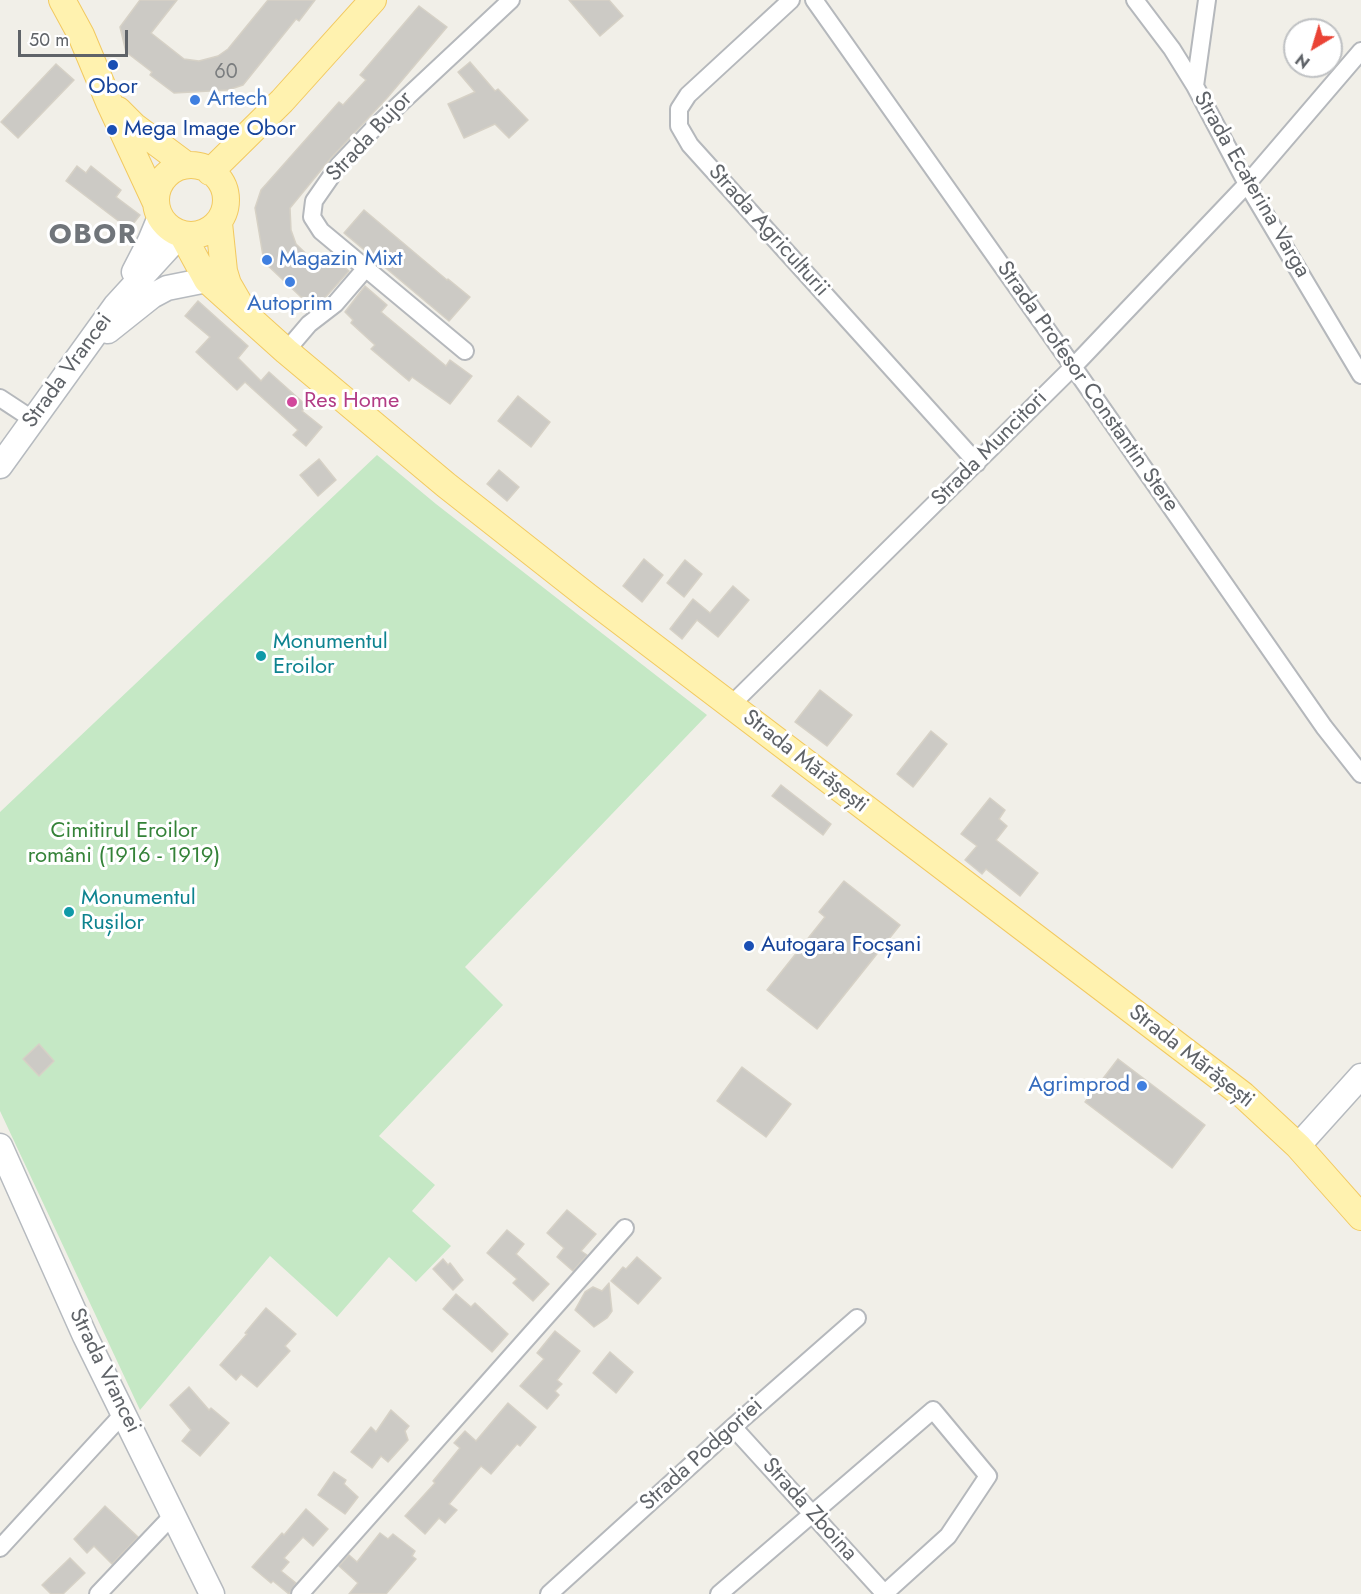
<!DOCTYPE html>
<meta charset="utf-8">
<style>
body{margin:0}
#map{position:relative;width:1361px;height:1594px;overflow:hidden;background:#f1efe8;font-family:Jost,sans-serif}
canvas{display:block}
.north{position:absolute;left:1283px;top:18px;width:60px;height:60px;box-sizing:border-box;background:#fff;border:2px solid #bfc1c3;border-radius:50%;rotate:218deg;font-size:16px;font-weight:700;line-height:24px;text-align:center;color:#5f6368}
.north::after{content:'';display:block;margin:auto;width:21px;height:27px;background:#ea4335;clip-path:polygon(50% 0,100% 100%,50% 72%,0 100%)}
.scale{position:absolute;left:18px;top:30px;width:110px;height:27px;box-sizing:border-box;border:3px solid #5f6368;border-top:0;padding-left:8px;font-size:18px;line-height:21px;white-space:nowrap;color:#5f6368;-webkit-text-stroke:4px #fff;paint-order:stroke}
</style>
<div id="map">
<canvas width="1361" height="1594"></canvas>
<div class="north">N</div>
<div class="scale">50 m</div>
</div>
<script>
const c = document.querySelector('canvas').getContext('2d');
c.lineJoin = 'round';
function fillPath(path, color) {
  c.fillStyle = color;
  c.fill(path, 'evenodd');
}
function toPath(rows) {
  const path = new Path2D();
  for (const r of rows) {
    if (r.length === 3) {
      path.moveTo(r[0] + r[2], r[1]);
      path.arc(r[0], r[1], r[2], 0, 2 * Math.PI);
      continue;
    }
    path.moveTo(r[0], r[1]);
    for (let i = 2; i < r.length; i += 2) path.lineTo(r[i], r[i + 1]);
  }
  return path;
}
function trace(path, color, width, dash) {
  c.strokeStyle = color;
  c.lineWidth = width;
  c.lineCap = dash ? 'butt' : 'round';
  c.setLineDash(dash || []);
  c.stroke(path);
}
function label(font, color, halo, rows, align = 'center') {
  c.font = font + ' Jost,sans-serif';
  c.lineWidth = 6;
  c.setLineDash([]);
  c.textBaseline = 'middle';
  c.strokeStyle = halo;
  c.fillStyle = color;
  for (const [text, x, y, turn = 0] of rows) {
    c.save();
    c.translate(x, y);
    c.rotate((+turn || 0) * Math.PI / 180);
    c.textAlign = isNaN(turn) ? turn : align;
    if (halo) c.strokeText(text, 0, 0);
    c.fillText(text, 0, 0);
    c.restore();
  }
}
const green = toPath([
 [377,455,436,504,707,715,465,967,503,1005,379,1136,435,1185,412,1211,451,1246,416,1282,389,1257,337,1317,270,1256,140,1410,0,1111,0,812]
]);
const building = toPath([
 [140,0,177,0,151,33,184,59,199,61,218,56,228,49,268,0,315,0,299,21,296,19,243,85,228,90,174,93,150,75,152,72,126,52,120,27,140,0],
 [569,0,609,0,623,16,600,36,569,0],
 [419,6,447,27,387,98,331,158,290,208,291,230,296,244,320,267,332,256,349,271,323,300,301,297,264,262,255,208,261,190,339,102,343,105,366,80,360,75,419,6],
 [470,62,495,91,498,89,528,120,509,138,495,124,464,138,448,104,475,92,458,72,470,62],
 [56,64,74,80,18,138,1,122,56,64],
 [77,166,86,173,91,166,121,190,116,197,140,215,129,229,66,181,77,166],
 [364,210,447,280,448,279,470,297,449,321,344,233,364,210],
 [365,286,387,305,381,312,446,366,450,360,472,376,450,404,412,377,409,381,371,349,375,345,351,323,353,320,345,312,365,286],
 [198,301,248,346,238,358,261,381,269,372,307,406,302,411,322,427,306,446,293,435,298,430,245,382,237,390,196,352,210,337,185,316,198,301],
 [518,396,550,422,531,447,498,421,518,396],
 [319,459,336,480,318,496,300,475,319,459],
 [499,470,519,487,507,501,487,484,499,470],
 [644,559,663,575,642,602,623,586,644,559],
 [685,560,702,574,684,597,667,583,685,560],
 [733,586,749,600,718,637,697,620,682,639,670,629,693,599,710,613,733,586],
 [820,690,852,715,827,746,795,722,820,690],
 [931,731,947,744,913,787,897,774,931,731],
 [781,785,831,824,823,835,772,796,781,785],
 [990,798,1005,810,999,819,1007,826,996,840,1038,873,1020,896,986,869,982,874,965,860,977,846,961,834,990,798],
 [844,881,900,925,817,1029,767,990,825,917,819,912,844,881],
 [39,1044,54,1061,39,1076,23,1059,39,1044],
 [1118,1059,1205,1125,1172,1168,1085,1102,1118,1059],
 [742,1067,791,1104,766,1137,717,1101,742,1067],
 [567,1210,596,1234,581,1251,587,1255,573,1271,557,1257,564,1248,547,1233,567,1210],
 [507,1230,524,1244,516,1254,549,1284,533,1301,513,1283,517,1279,487,1253,507,1230],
 [637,1257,661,1278,638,1304,611,1281,623,1267,626,1269,637,1257],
 [443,1259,448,1265,450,1263,463,1280,453,1290,433,1269,443,1259],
 [609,1283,612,1311,607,1318,594,1327,575,1310,585,1292,593,1287,602,1291,609,1283],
 [456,1294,471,1307,475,1303,508,1334,492,1352,443,1309,456,1294],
 [266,1308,296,1334,285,1346,290,1351,257,1387,241,1374,236,1380,220,1365,247,1334,245,1333,266,1308],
 [555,1331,580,1351,557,1380,562,1384,555,1391,559,1395,547,1409,520,1386,544,1359,537,1353,555,1331],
 [610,1352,633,1372,616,1393,593,1373,610,1352],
 [189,1387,209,1410,211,1408,229,1423,200,1456,182,1441,191,1430,170,1405,189,1387],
 [508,1403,536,1427,520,1446,517,1444,491,1474,481,1466,449,1504,457,1510,445,1523,439,1518,425,1534,405,1516,435,1483,433,1481,460,1448,454,1443,465,1431,476,1441,508,1403],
 [391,1410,409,1426,405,1431,408,1440,388,1462,381,1456,372,1468,351,1452,371,1427,376,1432,391,1410],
 [334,1472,346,1480,344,1484,358,1497,345,1514,318,1495,334,1472],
 [105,1506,138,1537,112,1564,94,1546,87,1553,74,1539,105,1506],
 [306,1509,328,1529,313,1546,303,1537,284,1558,289,1562,281,1571,296,1583,289,1594,273,1581,271,1583,252,1567,282,1533,284,1535,306,1509],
 [380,1533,388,1539,393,1534,415,1551,412,1556,416,1559,386,1594,349,1594,358,1583,339,1566,349,1555,357,1562,380,1533],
 [70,1558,85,1573,63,1594,51,1594,42,1585,70,1558]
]);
const street = toPath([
 [791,0,688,95,679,109,679,126,690,145,977,463],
 [814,0,1079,375,1324,727,1361,774],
 [1135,0,1172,49,1195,86,1247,184,1361,375],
 [1195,86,1207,0],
 [286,351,309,324,335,304,366,268],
 [465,351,321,231,312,217,314,201,339,165,374,128,511,0],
 [0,398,32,419],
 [731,705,1073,367,1247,184,1361,51],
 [733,1427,885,1594],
 [0,1548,124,1413],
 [98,1594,174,1514],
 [300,1594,625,1228],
 [549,1594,733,1427,857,1318],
 [719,1594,933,1410,988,1476,948,1536,884,1594]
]);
const secondary = toPath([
 [134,272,150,241,160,217],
 [108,331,152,296,167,288,207,280],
 [0,466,116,305,180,235],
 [0,1146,85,1336,212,1594],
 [1298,1146,1361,1076]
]);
const primary = toPath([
 [62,0,81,35,109,102,156,203],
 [118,110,134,126,185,164],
 [191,200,35],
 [210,172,282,101,373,0],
 [219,223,224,271,228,284,239,303],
 [183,236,207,280,286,351,446,485,587,596,1243,1095,1298,1146,1361,1217]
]);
const markers = [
 [113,65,6,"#1a4fb4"],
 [195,100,6,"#3f7fe0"],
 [112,130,6,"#1a4fb4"],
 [267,260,6,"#3f7fe0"],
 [290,282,6,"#3f7fe0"],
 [292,402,6,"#d1479c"],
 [261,656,6,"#0f9aa8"],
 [69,912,6,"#0f9aa8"],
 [749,946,6,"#1a4fb4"],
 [1142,1086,6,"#3f7fe0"]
];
const numberNames = [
 ["60",226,73]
];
const transitNames = [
 ["Obor",113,88,"center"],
 ["Mega Image Obor",124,130],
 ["Autogara Focșani",761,946]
];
const shopNames = [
 ["Artech",207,100],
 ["Magazin Mixt",279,260],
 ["Autoprim",290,305,"center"],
 ["Agrimprod",1130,1086,"right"]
];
const streetNames = [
 ["Strada Bujor",370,137,-47],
 ["Strada Ecaterina Varga",1251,185,60],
 ["Strada Agriculturii",768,231,48],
 ["Strada Vrancei",68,371,-54],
 ["Strada Profesor Constantin Stere",1087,387,55],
 ["Strada Muncitori",990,449,-45],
 ["Strada Mărășești",805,762,38],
 ["Strada Mărășești",1191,1057,38],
 ["Strada Vrancei",104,1371,64],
 ["Strada Podgoriei",702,1455,-42],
 ["Strada Zboina",809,1510,48]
];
const hotelNames = [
 ["Res Home",304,402]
];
const cultureNames = [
 ["Monumentul",273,643],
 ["Eroilor",273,668],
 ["Monumentul",81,899],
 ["Rușilor",81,924]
];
const parkNames = [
 ["Cimitirul Eroilor",124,832],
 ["români (1916 - 1919)",124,857]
];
const districtNames = [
 ["OBOR",93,236]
];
fillPath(green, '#c5e8c5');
fillPath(building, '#cccac5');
trace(building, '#d6d1c6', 1.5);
trace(street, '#b5b8bc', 20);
trace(secondary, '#b6babf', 27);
trace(primary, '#f2c960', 28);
trace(street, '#fff', 16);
trace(secondary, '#fff', 24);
trace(primary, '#fff2af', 26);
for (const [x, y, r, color] of markers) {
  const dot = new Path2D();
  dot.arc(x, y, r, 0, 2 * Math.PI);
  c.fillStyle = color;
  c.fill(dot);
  trace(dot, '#fff', 2);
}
label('20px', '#7a7d7f', null, numberNames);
label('22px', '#164399', '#fff', transitNames, 'left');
label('22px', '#366cbe', '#fff', shopNames, 'left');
label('22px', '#5f6368', '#fff', streetNames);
label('22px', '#b23c85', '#fff', hotelNames, 'left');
label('22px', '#0d838f', '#fff', cultureNames, 'left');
label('22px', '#348238', '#fff', parkNames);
c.letterSpacing = '1.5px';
label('bold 28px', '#70757a', '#fff', districtNames);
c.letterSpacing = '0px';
</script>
